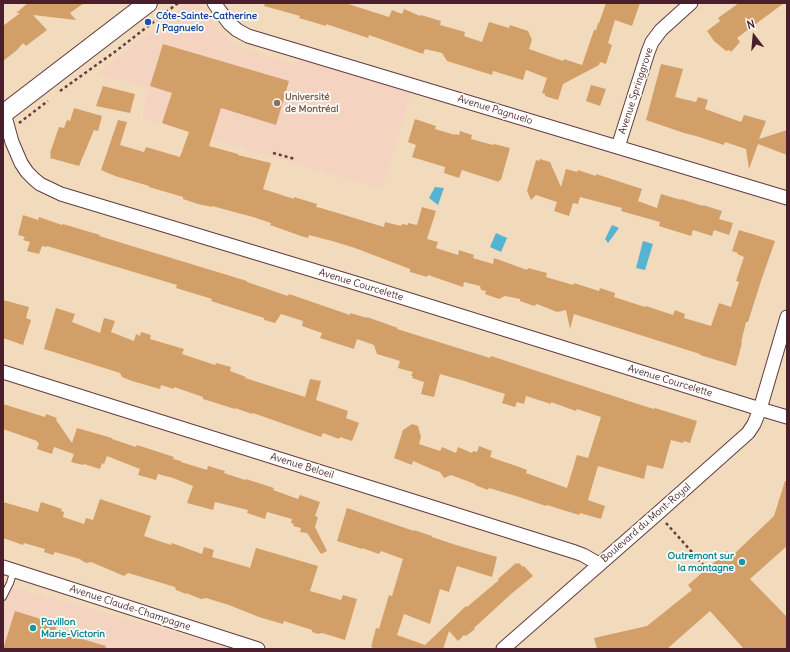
<!DOCTYPE html>
<meta charset="utf-8">
<style>
body{margin:0}
#map{position:relative;width:790px;height:652px;overflow:hidden;background:#f1dbbc;font-family:Delius,sans-serif}
canvas{display:block}
.frame{position:absolute;inset:0;border:4px solid #4a1f2b;pointer-events:none}
.north{position:absolute;left:734px;top:16px;width:40px;height:40px;-webkit-text-stroke:3px #fdfcf7;paint-order:stroke;rotate:344deg;font-size:11px;font-weight:700;line-height:16px;text-align:center;color:#4a1f2b}
.north::after{content:'';display:block;margin:auto;width:14px;height:18px;background:#4a1f2b;clip-path:polygon(50% 0,100% 100%,50% 72%,0 100%)}
</style>
<div id="map">
<canvas width="790" height="652"></canvas>
<div class="frame"></div>
<div class="north">N</div>
</div>
<script>
const c = document.querySelector('canvas').getContext('2d');
c.lineJoin = 'round';
function fillPath(path, color) {
  c.fillStyle = color;
  c.fill(path, 'evenodd');
}
function toPath(rows) {
  const path = new Path2D();
  for (const r of rows) {
    path.moveTo(r[0], r[1]);
    for (let i = 2; i < r.length; i += 2) path.lineTo(r[i], r[i + 1]);
  }
  return path;
}
function trace(path, color, width, dash) {
  c.strokeStyle = color;
  c.lineWidth = width;
  c.lineCap = dash ? 'butt' : 'round';
  c.setLineDash(dash || []);
  c.stroke(path);
}
function label(font, color, halo, rows, align = 'center') {
  c.font = font + ' Delius,sans-serif';
  c.lineWidth = 3.5;
  c.setLineDash([]);
  c.textBaseline = 'middle';
  c.strokeStyle = halo;
  c.fillStyle = color;
  for (const [text, x, y, turn = 0] of rows) {
    c.save();
    c.translate(x, y);
    c.rotate((+turn || 0) * Math.PI / 180);
    c.textAlign = isNaN(turn) ? turn : align;
    if (halo) c.strokeText(text, 0, 0);
    c.fillText(text, 0, 0);
    c.restore();
  }
}
const built = toPath([
 [188,3,199,3,218,30,232,42,242,48,295,65,303,52,413,85,382,189,142,118,149,87,97,74],
 [3,585,5,585,235,649,3,649]
]);
const water = toPath([
 [435,187,444,188,438,205,429,198],
 [612,225,619,228,608,243,605,239],
 [496,233,507,238,501,252,490,247],
 [643,241,653,244,645,270,636,268]
]);
const building = toPath([
 [28,3,84,3,70,13,76,20,33,15,47,30,26,46,23,43,16,51,3,61,3,26,20,13,16,13],
 [265,3,345,3,389,17,392,10,402,14,404,9,420,16,421,15,441,21,440,25,465,32,464,36,482,42,489,22,509,28,510,25,528,31,532,40,529,49,563,61,564,59,582,65,594,30,596,30,598,23,599,23,606,3,640,3,632,26,615,20,608,43,612,45,606,64,600,62,599,65,563,84,558,100,545,96,545,94,542,93,547,78,526,70,523,80,493,71,492,75,447,61,442,53,425,49,423,54,369,35,368,38,326,24,326,26,299,18,300,16,264,6],
 [739,3,784,3,737,38,740,42,731,52,729,50,726,51,714,41,707,31,720,21,718,18],
 [163,44,289,81,276,125,221,108,209,146,238,154,238,155,271,163,263,189,294,199,294,197,317,204,316,207,321,208,384,227,385,222,401,226,402,224,408,225,408,223,417,225,422,207,436,211,427,239,438,242,436,248,458,255,459,250,474,255,473,258,493,264,494,258,527,270,528,268,547,273,546,277,573,285,574,283,599,291,600,288,615,293,614,297,645,307,646,306,673,315,675,310,685,314,684,318,711,326,719,303,731,307,739,282,736,281,744,257,737,254,738,253,732,251,739,230,775,241,762,278,748,322,746,322,741,343,742,343,736,366,700,355,700,354,574,314,570,329,566,310,557,312,537,304,534,306,520,301,520,299,505,296,499,299,485,294,486,291,481,290,480,286,464,282,463,287,428,275,427,277,410,272,410,269,355,248,332,241,309,235,308,238,301,236,270,225,271,223,253,217,212,206,212,207,198,204,183,199,183,197,149,187,149,186,115,176,101,170,118,120,127,122,120,145,144,152,146,147,180,157,189,132,162,123,172,93,150,86],
 [661,64,683,69,675,97,696,102,698,97,708,100,705,109,741,122,744,115,766,121,759,139,787,130,787,155,758,144,749,169,746,149,725,142,724,145,696,136,684,133,646,120],
 [591,85,606,89,600,106,586,101],
 [103,86,135,94,130,113,96,106],
 [74,108,102,116,98,131,94,130,79,166,50,158,51,154,50,153,59,127,64,128,67,120,70,121],
 [415,119,436,126,435,129,455,135,455,134,459,135,460,131,472,135,471,139,493,145,494,144,510,148,501,180,499,180,499,182,462,170,459,178,444,173,445,167,412,157,416,145,408,142],
 [540,159,550,162,561,187,566,169,577,172,578,170,596,176,596,174,642,189,638,201,657,208,661,194,681,200,681,199,703,206,703,205,722,211,719,219,733,223,729,235,714,230,712,236,693,230,691,236,659,226,660,222,621,211,622,208,580,197,578,204,573,203,569,216,554,211,557,202,536,195,531,200,527,191,536,160,539,161],
 [23,215,38,220,39,217,62,225,63,224,100,235,99,236,247,281,247,282,288,296,289,294,350,315,350,313,367,318,367,317,398,328,397,329,490,358,491,356,641,405,654,409,655,408,697,421,690,443,684,441,683,443,671,440,663,469,647,465,644,479,598,466,588,500,605,506,601,519,580,513,579,515,547,505,546,506,516,496,489,488,488,490,475,485,475,484,451,475,444,478,440,472,434,470,413,461,412,465,394,458,403,430,412,424,418,426,421,437,419,444,440,451,442,447,456,453,458,447,472,453,473,451,477,452,479,446,492,451,490,457,522,468,527,470,526,473,567,488,577,455,588,458,601,417,577,409,576,411,551,402,551,404,526,396,524,404,517,402,515,407,502,403,505,394,467,382,468,382,440,374,434,397,421,394,424,382,412,378,413,376,411,376,413,372,398,368,400,361,377,354,374,345,357,339,354,349,320,338,322,333,302,326,303,321,281,314,275,323,264,320,264,318,211,301,212,299,176,288,177,285,47,246,47,247,42,246,39,254,27,251,30,242,23,240,25,237,18,235],
 [3,300,29,307,26,318,31,320,23,345,3,338],
 [56,308,75,314,72,322,100,333,104,318,115,321,111,332,134,341,136,334,140,336,141,332,151,335,150,339,184,349,182,354,215,365,216,363,231,367,230,371,246,377,245,378,305,397,310,379,321,381,316,400,348,411,346,418,359,423,352,441,340,437,339,439,323,433,321,437,253,413,252,414,235,408,235,409,203,399,203,397,174,387,174,389,161,385,160,389,132,381,122,377,120,373,44,349],
 [3,404,45,417,46,414,57,418,56,420,72,443,77,428,112,438,112,439,136,447,137,445,174,457,173,459,181,461,181,462,207,470,208,466,225,471,224,473,245,480,246,479,274,488,273,490,298,499,300,495,320,502,315,516,318,517,315,527,327,551,321,554,307,533,300,532,301,528,293,526,294,524,291,523,292,519,267,512,265,519,247,513,248,510,215,502,213,510,187,503,193,486,173,478,158,474,156,480,138,475,140,469,107,456,104,464,102,463,100,469,84,464,83,465,71,462,74,454,54,447,52,454,37,449,39,443,37,442,37,441,3,429],
 [785,481,787,481,787,546,750,579,787,617,787,649,744,649,710,611,667,649,597,649,594,638,647,626,692,590,688,585,727,551,732,556,774,516],
 [100,499,151,516,144,536,171,545,172,543,202,554,204,547,214,550,212,557,248,567,250,568,256,548,318,566,310,591,341,600,343,595,357,599,345,640,322,633,318,634,312,632,312,630,284,621,283,624,259,617,229,605,206,598,201,599,186,593,186,594,176,590,175,587,152,580,128,573,124,576,91,562,86,563,81,560,80,559,55,552,53,555,44,552,45,549,24,543,23,545,3,538,3,502,38,512,41,502,62,509,61,511,64,512,63,517,84,524,86,518,93,520],
 [347,508,414,531,414,530,432,536,432,537,456,545,497,557,492,577,457,566,449,592,440,589,430,624,404,614,397,635,425,645,466,606,467,607,499,580,498,579,516,563,517,564,519,563,523,567,524,566,533,576,510,595,474,628,475,629,466,636,464,635,458,641,449,631,443,649,376,649,371,647,376,628,379,629,389,595,392,596,403,559,381,551,379,554,362,548,362,549,337,541],
 [15,611,57,624,55,631,106,646,105,649,3,649]
]);
const path = toPath([
 [60,91,116,51,178,3],
 [19,123,48,101],
 [273,153,295,159],
 [666,523,707,569]
]);
const lane = toPath([
 [3,597,10,583,14,570]
]);
const street = toPath([
 [214,3,229,23,237,30,248,36,787,198],
 [4,113,12,142,21,163,27,172,34,179,40,184,61,194,362,285,760,409,787,317],
 [618,147,648,52,652,42,661,30,691,3],
 [3,372,575,552,583,555,599,564],
 [3,567,258,649],
 [503,649,657,514,748,433,754,424,760,409,787,417]
]);
const secondary = toPath([
 [3,114,148,3]
]);
const markers = [
 [148,22,4,"#1a4fb4"],
 [277,103,4,"#8d6e63"],
 [742,562,4,"#0f9aa8"],
 [33,628,4,"#0f9aa8"]
];
const transitNames = [
 ["Côte-Sainte-Catherine",156,16],
 ["/ Pagnuelo",156,28]
];
const streetNames = [
 ["Avenue Springgrove",636,91,-72],
 ["Avenue Pagnuelo",495,110,17],
 ["Avenue Courcelette",361,285,17],
 ["Avenue Courcelette",670,381,17],
 ["Avenue Beloeil",302,466,17],
 ["Boulevard du Mont-Royal",646,523,-41],
 ["Avenue Claude-Champagne",130,608,18]
];
const educationNames = [
 ["Université",285,97],
 ["de Montréal",285,109]
];
const cultureNames = [
 ["Outremont sur",734,556],
 ["la montagne",734,568],
 ["Pavillon",41,622,"left"],
 ["Marie-Victorin",41,634,"left"]
];
fillPath(built, '#f4d3c1');
fillPath(water, '#54b4d2');
fillPath(building, '#d39f69');
trace(lane, '#633b41', 8);
trace(street, '#633b41', 15);
trace(secondary, '#633b41', 20);
trace(path, '#633b41', 2.5, [3, 3]);
trace(lane, '#fff', 6);
trace(street, '#fff', 13);
trace(secondary, '#fff', 18);
for (const [x, y, r, color] of markers) {
  const dot = new Path2D();
  dot.arc(x, y, r, 0, 2 * Math.PI);
  c.fillStyle = color;
  c.fill(dot);
  trace(dot, '#fdfcf7', 1.5);
}
label('bold 10px', '#164399', '#fdfcf7', transitNames, 'left');
label('10px', '#4a1f2b', '#fdfcf7', streetNames);
label('bold 10px', '#785e54', '#fdfcf7', educationNames, 'left');
label('bold 10px', '#0d838f', '#fdfcf7', cultureNames, 'right');
</script>
